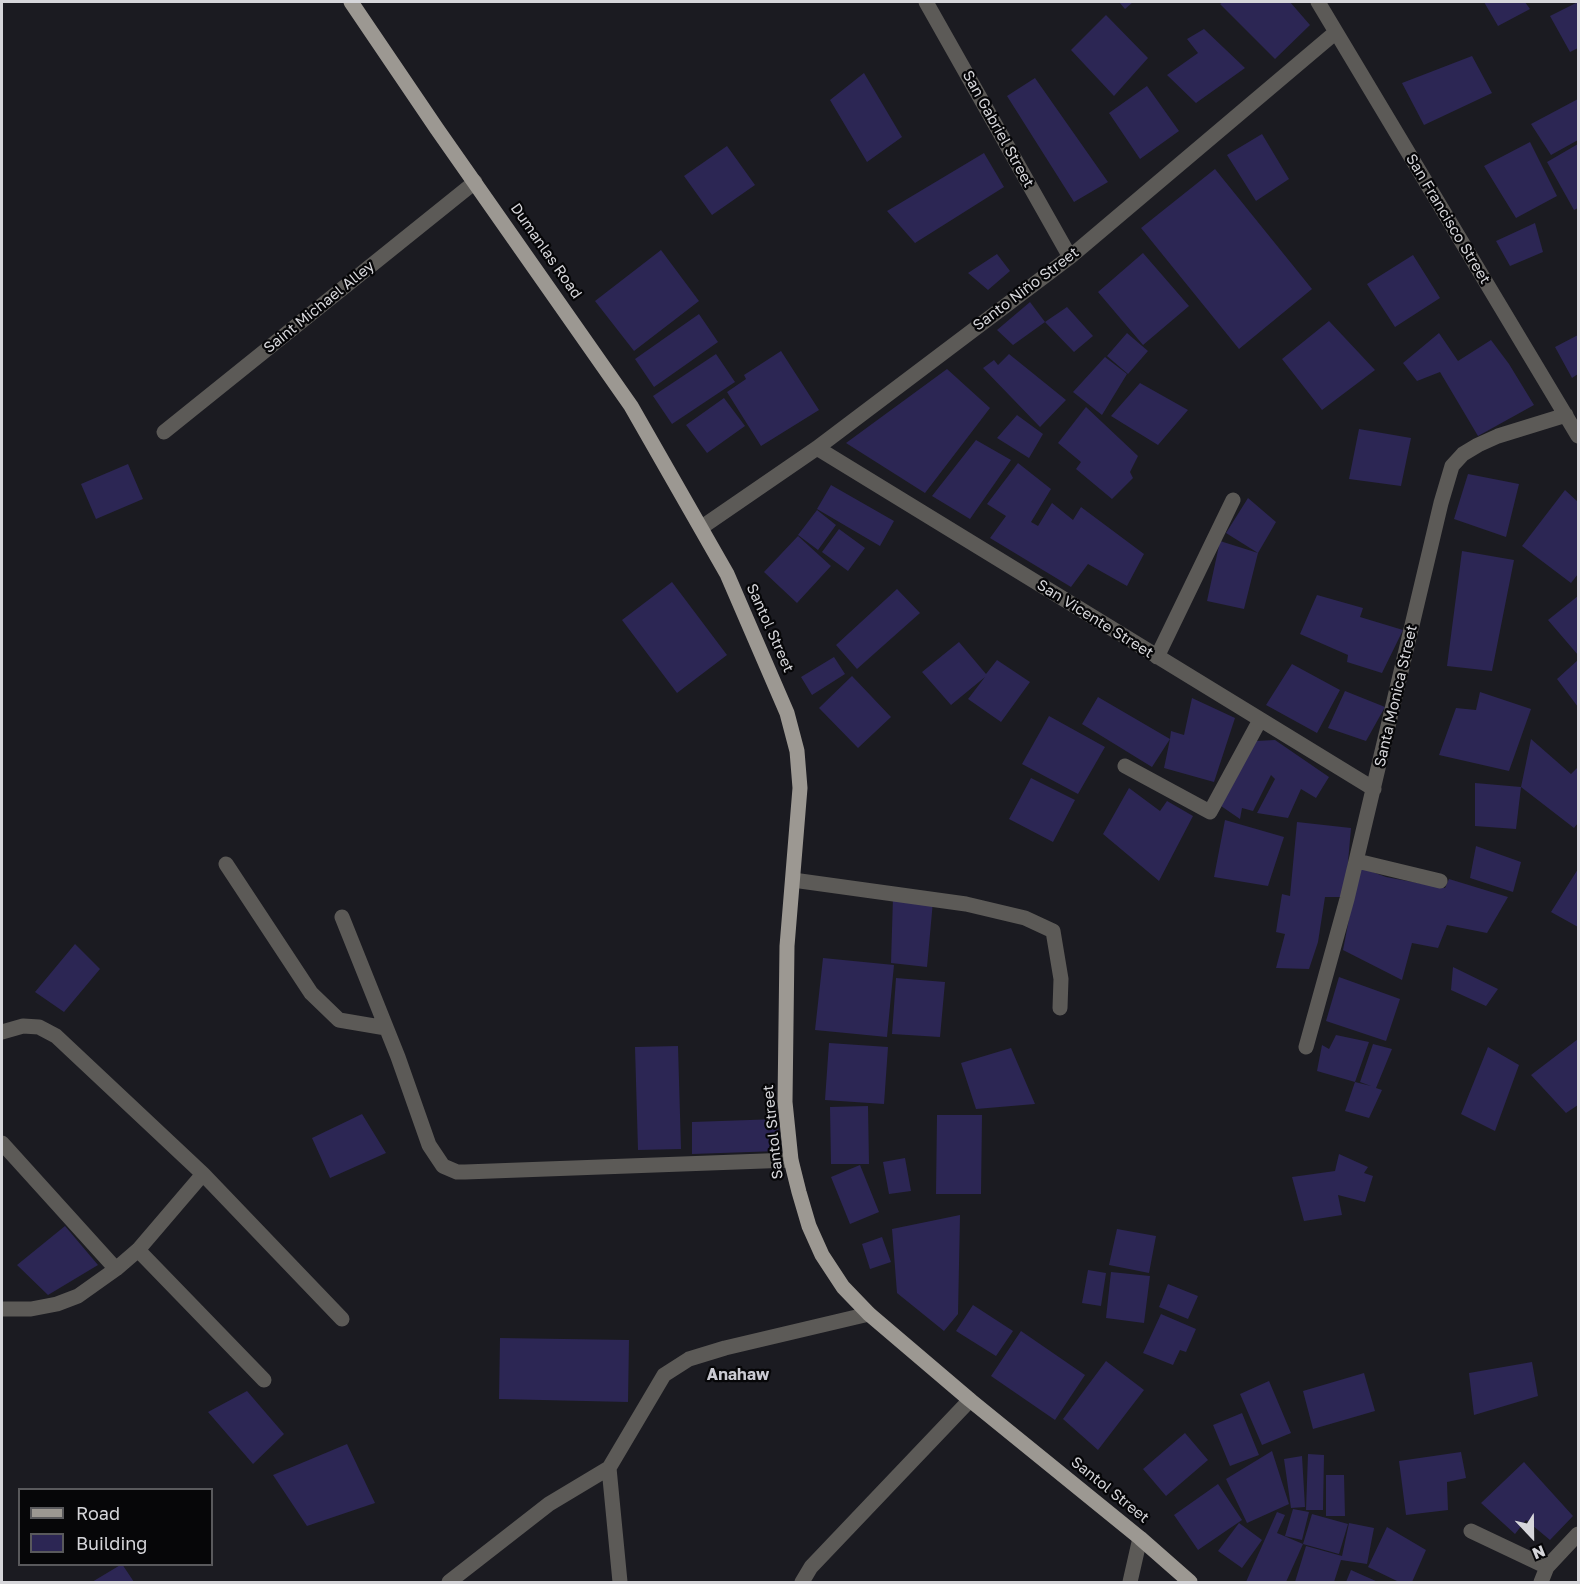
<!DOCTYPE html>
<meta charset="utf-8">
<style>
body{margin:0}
#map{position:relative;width:1580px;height:1584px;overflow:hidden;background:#1b1b21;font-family:"Golos Text",sans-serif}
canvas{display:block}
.frame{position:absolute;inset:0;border:3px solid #d6d6da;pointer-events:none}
.legend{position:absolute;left:18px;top:1488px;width:195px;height:78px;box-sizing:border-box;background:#060608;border:2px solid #59595c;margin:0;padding:8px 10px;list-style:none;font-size:18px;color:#d6d6da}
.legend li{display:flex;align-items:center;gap:12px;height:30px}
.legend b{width:30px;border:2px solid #59595c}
.north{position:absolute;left:1502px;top:1506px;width:60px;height:60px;-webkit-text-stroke:4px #060608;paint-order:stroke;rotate:158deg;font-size:16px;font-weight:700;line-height:24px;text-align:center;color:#d6d6da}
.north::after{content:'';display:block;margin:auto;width:21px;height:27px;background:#d6d6da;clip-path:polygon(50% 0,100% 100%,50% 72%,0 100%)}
</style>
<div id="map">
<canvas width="1580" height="1584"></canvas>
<div class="frame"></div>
<ul class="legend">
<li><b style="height:8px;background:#9c9892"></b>Road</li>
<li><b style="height:16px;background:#2c2654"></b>Building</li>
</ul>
<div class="north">N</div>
</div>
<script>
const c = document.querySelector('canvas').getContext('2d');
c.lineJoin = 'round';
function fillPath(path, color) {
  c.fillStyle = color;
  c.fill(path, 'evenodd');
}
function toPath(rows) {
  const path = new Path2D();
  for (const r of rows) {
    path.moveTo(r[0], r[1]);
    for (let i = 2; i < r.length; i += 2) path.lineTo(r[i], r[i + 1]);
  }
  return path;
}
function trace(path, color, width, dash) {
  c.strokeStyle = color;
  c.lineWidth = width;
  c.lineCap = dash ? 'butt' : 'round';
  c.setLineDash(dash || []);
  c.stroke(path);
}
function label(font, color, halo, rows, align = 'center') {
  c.font = font + ' "Golos Text",sans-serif';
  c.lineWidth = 4.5;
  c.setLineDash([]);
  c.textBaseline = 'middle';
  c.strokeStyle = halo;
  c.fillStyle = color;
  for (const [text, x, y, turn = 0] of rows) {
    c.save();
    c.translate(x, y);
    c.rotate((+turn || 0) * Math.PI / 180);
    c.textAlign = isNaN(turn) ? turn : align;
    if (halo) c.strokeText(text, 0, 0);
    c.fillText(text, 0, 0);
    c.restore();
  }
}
const building = toPath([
 [1119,2,1133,2,1125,9],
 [1223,2,1290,2,1310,25,1275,59,1220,4],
 [1484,2,1525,2,1530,9,1498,26],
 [1578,2,1578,48,1570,52,1550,16],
 [1106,15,1148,58,1114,96,1071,50],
 [1204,29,1245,68,1196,103,1167,75,1198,53,1187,39],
 [1472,56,1492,93,1424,125,1402,83],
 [864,73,902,137,867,162,830,100],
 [1035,78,1108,182,1074,202,1007,96],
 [1147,86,1179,131,1140,159,1109,113],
 [1578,99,1578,140,1551,155,1531,124],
 [1262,134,1289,179,1256,201,1227,155],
 [1530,142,1557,196,1516,218,1484,166],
 [1578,144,1578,208,1574,210,1547,162],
 [727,146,755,185,712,215,684,176],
 [984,153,1004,187,915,243,887,211],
 [1215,169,1312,289,1239,349,1141,228],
 [1535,223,1543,252,1510,266,1496,241],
 [661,250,699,301,634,351,595,301],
 [1143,253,1189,306,1143,345,1098,292],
 [997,254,1010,271,988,290,968,273],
 [1413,255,1440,298,1395,327,1367,284],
 [1030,302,1045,322,1013,345,997,330],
 [1067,307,1093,336,1074,352,1045,322],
 [699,314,718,342,654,387,635,359],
 [1329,321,1375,370,1322,410,1282,359],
 [1127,333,1148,351,1128,374,1107,356],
 [1439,333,1458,361,1491,340,1509,364,1534,405,1478,436,1440,372,1417,381,1403,363],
 [1578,335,1578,374,1572,378,1555,347],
 [781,351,819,410,761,446,727,392,746,379,744,375],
 [716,354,735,382,672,424,653,396],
 [1009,354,1066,400,1040,427,983,368,994,360,998,365],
 [1105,357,1127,374,1102,415,1073,392],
 [947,369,990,408,925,493,846,443],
 [1140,383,1188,410,1158,445,1111,416],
 [724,398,745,426,707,453,686,425],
 [1086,407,1138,456,1130,472,1133,478,1112,499,1076,469,1081,462,1058,443],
 [1017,415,1043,434,1029,458,997,438],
 [1359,429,1411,438,1401,486,1349,479],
 [976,440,1011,460,970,519,932,496],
 [1018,463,1051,489,1031,522,1038,526,1052,503,1073,520,1081,507,1144,554,1127,586,1088,564,1071,587,990,538,1006,516,987,504],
 [128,464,143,499,96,519,81,484],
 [1468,474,1519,484,1506,537,1454,519],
 [831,485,894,521,880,546,817,509],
 [1565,490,1578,502,1578,574,1571,583,1522,546],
 [1248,498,1276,522,1258,553,1244,609,1207,601,1220,541,1258,553,1226,533],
 [817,510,836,525,818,550,798,535],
 [839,529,865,548,848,571,822,552],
 [798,536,831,566,797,603,764,572],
 [1462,551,1514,560,1492,671,1447,666],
 [672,582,727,655,677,693,622,620],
 [897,589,920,613,857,669,836,645],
 [1317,595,1363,608,1360,617,1403,630,1382,673,1347,662,1348,655,1300,634],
 [1578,596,1578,655,1548,620],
 [959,642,986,674,997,660,1030,682,1001,722,968,699,985,677,951,705,922,672],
 [834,657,845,674,812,695,801,677],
 [1578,660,1578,707,1557,679],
 [1292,664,1340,690,1317,733,1266,705],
 [852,676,891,717,858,748,819,708],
 [1345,691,1385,707,1366,741,1328,728],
 [1480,692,1531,709,1509,771,1439,755,1456,708,1476,710],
 [1098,697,1170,739,1171,731,1184,735,1192,698,1235,718,1214,782,1164,768,1170,739,1152,767,1082,724],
 [1049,716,1105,747,1078,794,1022,764],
 [1531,739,1571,774,1578,767,1578,823,1574,828,1521,787],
 [1275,740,1329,777,1316,798,1301,789,1288,818,1257,813,1275,779,1271,775,1253,811,1242,808,1240,819,1221,806,1256,741],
 [1031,778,1075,800,1053,842,1009,819],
 [1475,783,1521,787,1516,829,1475,826],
 [1129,788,1160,811,1167,801,1193,816,1159,881,1103,834],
 [1225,820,1284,837,1268,886,1214,877],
 [1297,822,1351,828,1345,897,1325,897,1318,942,1309,969,1276,968,1285,934,1276,932,1282,894,1290,896],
 [1476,846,1521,862,1513,892,1470,878],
 [1359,867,1386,877,1445,888,1449,879,1508,897,1487,933,1447,925,1438,948,1412,943,1402,980,1343,950],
 [1578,869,1578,927,1551,912],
 [893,897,933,901,927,967,891,963],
 [75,944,100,969,64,1012,35,992],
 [823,958,894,965,887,1037,815,1030],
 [1453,967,1498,989,1486,1006,1451,990],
 [1339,977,1400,999,1386,1041,1326,1021],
 [896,978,945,982,940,1037,892,1034],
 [1336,1035,1369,1042,1355,1082,1317,1071,1322,1045,1329,1049],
 [1578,1039,1578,1105,1566,1113,1531,1075],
 [829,1043,888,1047,884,1104,825,1100],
 [1373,1044,1392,1049,1376,1088,1382,1090,1369,1118,1345,1111,1355,1082,1371,1086,1360,1082],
 [678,1046,681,1149,638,1150,635,1047],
 [1488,1047,1519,1065,1495,1131,1461,1114],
 [1011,1048,1035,1104,976,1109,961,1063],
 [868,1106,869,1164,831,1164,830,1107],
 [362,1114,386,1153,330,1178,312,1138],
 [937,1115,982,1115,981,1194,936,1194],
 [778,1119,779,1151,692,1154,692,1122],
 [1339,1154,1368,1167,1364,1173,1373,1176,1365,1202,1338,1195,1342,1215,1304,1221,1292,1177,1335,1171],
 [905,1158,911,1191,889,1194,883,1162],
 [860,1165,879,1212,850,1224,831,1177],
 [960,1215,958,1314,944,1331,897,1293,892,1229],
 [65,1226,98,1265,48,1295,17,1265],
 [1117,1229,1156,1236,1149,1273,1109,1265],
 [882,1237,891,1262,870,1269,862,1244],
 [1088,1270,1106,1273,1101,1306,1082,1303],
 [1111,1272,1150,1276,1144,1323,1106,1318],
 [1168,1284,1198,1296,1188,1319,1159,1307],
 [973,1305,1013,1331,996,1356,956,1331],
 [1161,1314,1196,1329,1186,1352,1180,1350,1173,1365,1143,1353],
 [1021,1331,1085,1375,1055,1420,991,1376],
 [500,1338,629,1340,628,1402,499,1399],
 [1106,1361,1144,1390,1098,1450,1063,1419],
 [1532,1362,1538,1396,1474,1415,1469,1373],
 [1364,1373,1375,1411,1313,1429,1303,1391],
 [1269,1381,1291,1433,1262,1445,1240,1394],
 [247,1391,284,1434,253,1464,208,1412],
 [1242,1413,1259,1455,1230,1466,1213,1425],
 [1185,1433,1208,1460,1166,1496,1143,1469],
 [347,1444,375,1503,307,1526,273,1475],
 [1272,1451,1289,1504,1247,1523,1226,1479],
 [1461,1452,1466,1478,1447,1482,1448,1510,1406,1515,1399,1461],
 [1308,1454,1324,1455,1323,1510,1306,1510],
 [1302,1456,1305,1507,1291,1508,1284,1459],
 [1524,1462,1573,1516,1550,1540,1526,1520,1515,1534,1481,1503],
 [1326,1475,1344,1475,1345,1516,1326,1516],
 [1218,1484,1242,1520,1198,1550,1174,1515],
 [1293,1509,1309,1512,1302,1540,1285,1536],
 [1277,1512,1285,1515,1277,1533,1303,1544,1312,1514,1348,1524,1339,1554,1303,1544,1286,1582,1246,1582],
 [1239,1523,1262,1540,1242,1568,1218,1551],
 [1349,1523,1374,1528,1367,1564,1341,1560,1334,1582,1295,1582,1306,1546,1342,1556],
 [1387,1527,1426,1550,1412,1582,1399,1582,1368,1567],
 [122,1564,134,1582,92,1582],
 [1351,1570,1378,1582,1346,1582]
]);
const minor = toPath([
 [926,2,1070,257],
 [1318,2,1578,436],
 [164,432,475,182],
 [817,448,1374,789],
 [702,527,817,448,1070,257,1336,32],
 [1157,657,1233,500],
 [1125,766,1210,812,1260,720],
 [1357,861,1440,881],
 [226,864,311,993,339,1020,386,1028],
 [793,880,966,904,1025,918,1053,931,1061,979,1060,1008],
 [342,917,398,1057,429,1145,443,1166,457,1172,465,1172,791,1160],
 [2,1032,23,1026,39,1027,56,1036,203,1174,342,1319],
 [1306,1047,1347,899,1441,503,1452,466,1463,454,1478,445,1498,436,1566,415],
 [2,1143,116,1269],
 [138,1250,264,1380],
 [2,1309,31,1309,57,1304,78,1296,116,1269,138,1250,203,1174],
 [609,1468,620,1582],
 [1471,1531,1547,1567],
 [449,1582,549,1504,609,1468,664,1375,689,1359,725,1348,869,1314],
 [802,1582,811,1567,970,1400],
 [1130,1582,1140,1538],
 [1541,1582,1547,1567,1578,1534]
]);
const major = toPath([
 [351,2,437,129,631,406,727,574,787,713,797,751,800,788,787,946,785,1102,791,1160,799,1192,809,1226,822,1255,843,1287,869,1314,970,1400,1140,1538,1190,1582]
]);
const streetNames = [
 ["San Gabriel Street",998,129,61],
 ["San Francisco Street",1448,219,59],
 ["Dumanlas Road",546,251,55],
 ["Santo Niño Street",1026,289,-37],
 ["Saint Michael Alley",319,307,-39],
 ["San Vicente Street",1095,619,32],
 ["Santol Street",770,628,66],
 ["Santa Monica Street",1396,696,-77],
 ["Santol Street",773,1132,-96],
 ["Santol Street",1110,1490,39]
];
const neighbourhoodNames = [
 ["Anahaw",738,1375]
];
fillPath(building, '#2c2654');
trace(minor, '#5c5a57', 15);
trace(major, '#9c9892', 15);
label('15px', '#d6d6da', '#060608', streetNames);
label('bold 16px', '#cacad2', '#060608', neighbourhoodNames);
</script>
